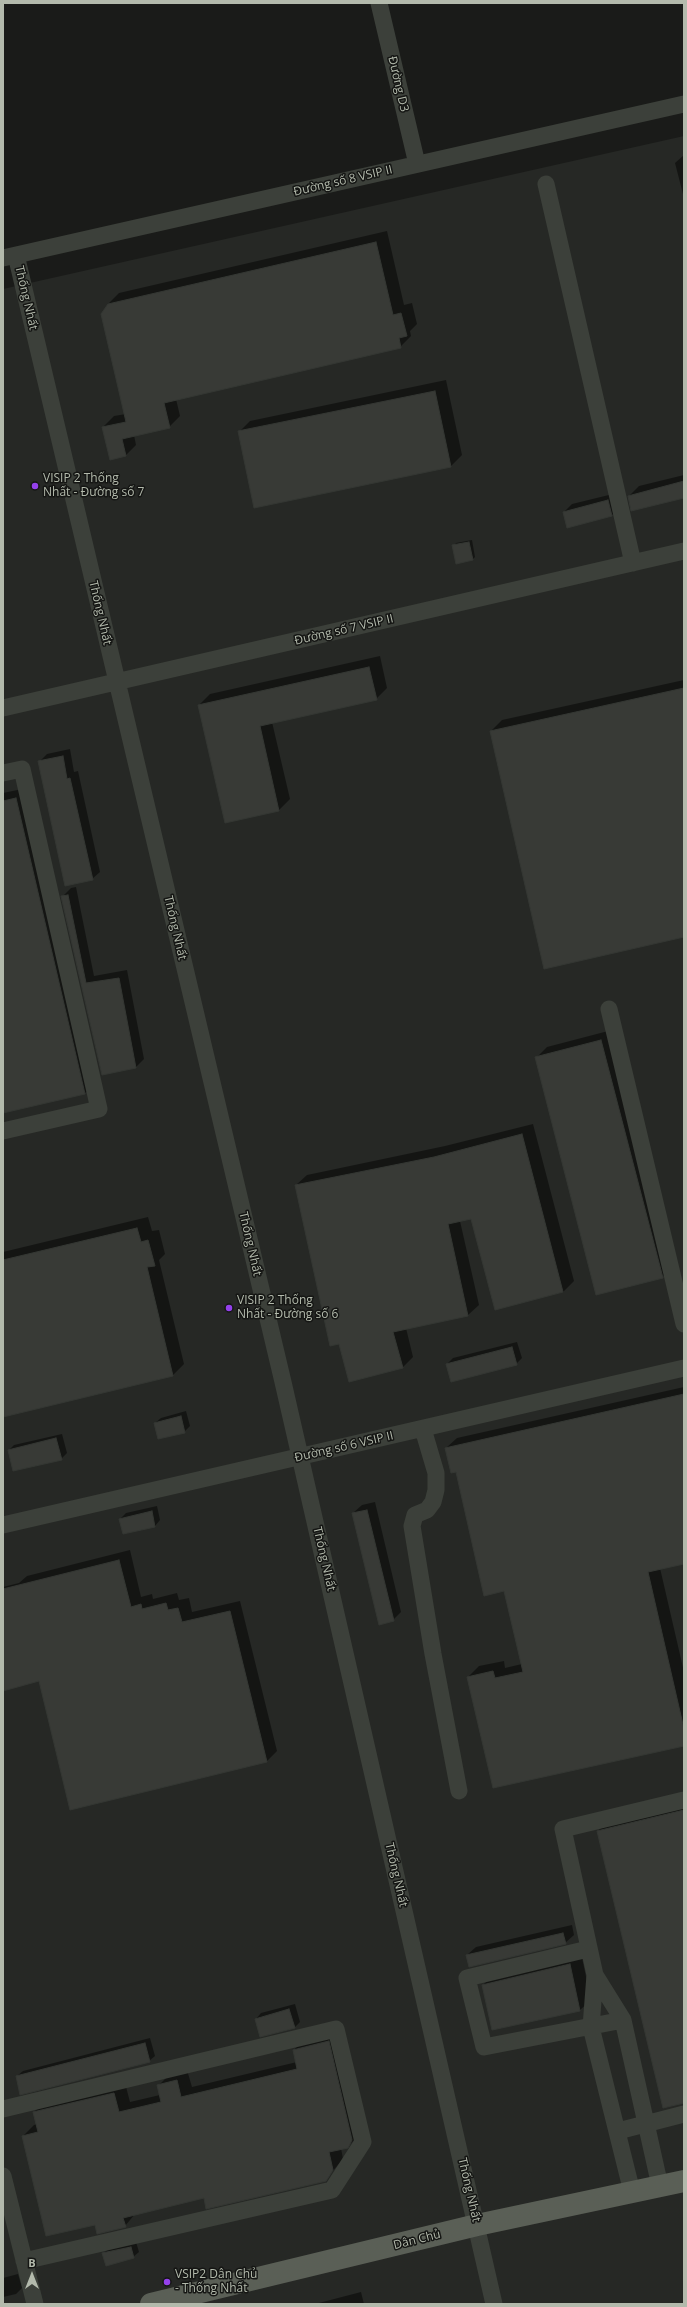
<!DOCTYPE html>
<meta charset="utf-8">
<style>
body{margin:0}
#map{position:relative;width:687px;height:2307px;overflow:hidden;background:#1a1b19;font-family:"Open Sans",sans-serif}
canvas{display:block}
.frame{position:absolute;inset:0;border:4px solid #b3baac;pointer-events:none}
.north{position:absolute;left:12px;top:2255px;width:40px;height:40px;-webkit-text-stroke:3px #151614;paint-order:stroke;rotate:0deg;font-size:11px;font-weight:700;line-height:16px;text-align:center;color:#b3baac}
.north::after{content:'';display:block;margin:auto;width:14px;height:18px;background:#b3baac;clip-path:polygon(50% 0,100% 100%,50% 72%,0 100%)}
</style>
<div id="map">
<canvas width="687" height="2307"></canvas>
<div class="frame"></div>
<div class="north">B</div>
</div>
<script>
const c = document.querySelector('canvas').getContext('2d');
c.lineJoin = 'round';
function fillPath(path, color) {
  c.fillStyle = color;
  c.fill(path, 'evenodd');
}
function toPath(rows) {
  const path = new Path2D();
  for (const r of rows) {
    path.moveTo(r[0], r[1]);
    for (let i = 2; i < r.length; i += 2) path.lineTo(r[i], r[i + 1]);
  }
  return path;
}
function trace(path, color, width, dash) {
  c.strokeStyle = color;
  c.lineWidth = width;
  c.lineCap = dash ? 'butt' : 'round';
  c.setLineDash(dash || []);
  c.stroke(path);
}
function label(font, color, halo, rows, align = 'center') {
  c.font = font + ' "Open Sans",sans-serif';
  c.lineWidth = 3;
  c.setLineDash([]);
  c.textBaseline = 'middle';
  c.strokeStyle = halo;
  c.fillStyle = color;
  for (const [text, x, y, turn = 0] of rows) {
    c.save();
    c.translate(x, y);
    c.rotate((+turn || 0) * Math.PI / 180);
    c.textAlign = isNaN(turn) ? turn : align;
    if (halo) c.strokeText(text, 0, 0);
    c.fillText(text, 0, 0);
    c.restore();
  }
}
const built = toPath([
 [684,136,684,2304,3,2304,3,289]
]);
const shadow = toPath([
 [684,155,684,198,675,163],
 [387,231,404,305,412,303,417,324,410,331,411,336,400,347,176,399,180,416,169,427,134,435,136,445,126,455,103,427,114,416,126,414,108,304,119,293],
 [446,380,462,455,451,466,239,432,250,421],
 [684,475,684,497,629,496,639,486],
 [617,493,620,507,612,515,564,512,572,504],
 [472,540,475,557,473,559,454,546,456,543],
 [380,656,387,688,376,699,272,722,290,799,279,810,199,705,210,694],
 [684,680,684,936,491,731,502,720],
 [70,749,74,772,78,771,100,872,92,879,40,761,47,754],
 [27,788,96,1082,85,1093,3,1112,3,793],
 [76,887,94,976,127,970,144,1059,136,1067,102,1074,62,897,71,888],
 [612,1030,673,1266,662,1277,536,1058,547,1047],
 [533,1124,574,1281,563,1292,495,1309,472,1218,460,1221,479,1305,468,1315,406,1328,413,1357,402,1368,296,1185,307,1175,445,1146],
 [148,1217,152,1231,159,1230,165,1254,159,1260,184,1364,173,1375,3,1416,3,1252],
 [517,1342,522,1358,516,1364,447,1364,453,1358],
 [684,1387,684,1563,660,1568,684,1672,684,1744,468,1677,479,1666,504,1661,505,1668,522,1664,505,1590,446,1448,457,1438],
 [186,1411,190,1426,184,1432,155,1423,161,1418],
 [62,1434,67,1453,61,1459,9,1450,14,1445],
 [375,1502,401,1612,393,1620,353,1513,362,1505],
 [157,1506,160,1520,155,1526,120,1519,126,1513],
 [130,1550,141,1597,152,1594,153,1599,177,1593,179,1600,189,1598,192,1612,240,1601,277,1751,267,1761,39,1680,3,1689,3,1587,19,1583,27,1576],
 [684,1803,684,2102,598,1831,609,1820],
 [572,1925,574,1935,565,1943,467,1955,476,1947],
 [581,1953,591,2000,580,2010,493,2029,483,1985,494,1974],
 [295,2004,300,2022,295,2027,256,2019,261,2013],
 [339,2031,358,2136,347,2147,341,2148,343,2159,325,2180,204,2197,135,2214,125,2226,23,2136,34,2125,37,2124,34,2112,45,2102,125,2083,130,2102,160,2095,158,2086,169,2075,187,2070,192,2087,297,2062,294,2050,304,2039],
 [150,2038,155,2056,149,2061,17,2076,23,2071],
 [136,2242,139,2252,133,2257,104,2253,109,2248],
 [18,2274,22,2288,16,2294,3,2297,3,2278],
 [361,2292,364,2304,315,2304]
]);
const building = toPath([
 [376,242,393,315,401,313,407,336,399,338,401,348,164,403,170,428,122,439,126,456,110,460,102,427,126,422,101,314,108,304,376,242],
 [435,391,451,467,254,508,238,431,435,391],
 [684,481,684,498,631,511,628,496,684,481],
 [608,500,612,516,567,528,563,512,608,500],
 [469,542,473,560,456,564,452,545,469,542],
 [369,667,377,700,260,726,279,811,225,823,198,705,369,667],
 [684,688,684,937,544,969,490,731,684,688],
 [63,756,67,779,70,778,93,880,65,886,38,761,63,756],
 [16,798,85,1094,3,1113,3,801,16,798],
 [68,895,86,983,119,978,136,1068,102,1075,61,896,68,895],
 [601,1040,663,1278,596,1295,535,1057,601,1040],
 [522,1134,563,1292,495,1310,471,1219,448,1224,468,1316,393,1332,403,1368,349,1382,339,1344,330,1346,295,1185,434,1157,522,1134],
 [137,1228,141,1242,148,1240,155,1266,147,1267,173,1376,3,1417,3,1260,137,1228],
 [512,1347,517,1365,451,1382,446,1364,512,1347],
 [684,1394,684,1564,648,1572,684,1729,684,1746,493,1788,467,1677,493,1671,495,1678,523,1672,504,1591,484,1596,456,1472,451,1473,445,1448,684,1394],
 [181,1416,185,1433,158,1439,154,1423,181,1416],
 [56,1438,62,1460,13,1471,8,1450,56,1438],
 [367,1510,394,1621,379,1625,352,1513,367,1510],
 [152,1511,155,1527,123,1534,119,1519,152,1511],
 [119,1560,131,1607,141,1604,142,1609,166,1603,168,1610,178,1608,182,1622,230,1611,267,1762,70,1810,39,1681,3,1691,3,1589,119,1560],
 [684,1810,684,2103,663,2108,597,1831,684,1810],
 [563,1933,566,1944,469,1967,466,1955,563,1933],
 [570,1964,580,2011,492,2030,482,1985,570,1964],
 [289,2009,295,2028,260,2037,255,2019,289,2009],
 [329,2041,352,2140,348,2148,329,2152,333,2170,326,2181,206,2209,204,2198,123,2218,126,2227,97,2234,95,2225,46,2236,22,2136,38,2132,33,2112,114,2093,119,2112,161,2102,157,2085,177,2080,181,2097,297,2069,293,2050,329,2041],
 [145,2043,150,2062,20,2095,16,2076,145,2043],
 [131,2247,134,2258,106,2266,102,2253,131,2247]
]);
const minor = toPath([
 [379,3,417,164],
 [546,184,633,563],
 [16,255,283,1382,494,2304],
 [3,258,684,104],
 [3,708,684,551],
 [3,773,22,769,99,1109,3,1131],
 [609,1009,684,1324],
 [423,1429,436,1473,436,1490,433,1502,427,1510,415,1515,412,1526,433,1654,459,1791],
 [3,1525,684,1368],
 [588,1949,467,1978,484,2047,623,2020],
 [595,1975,591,2027,632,2192],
 [3,2109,336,2029,363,2142,332,2190,24,2261],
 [618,2131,684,2114],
 [3,2176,35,2304],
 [660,2186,623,2020,595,1975,563,1829,684,1800]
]);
const major = toPath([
 [151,2304,477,2225,684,2181]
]);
const markers = [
 [35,486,4,"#9441ec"],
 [229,1308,4,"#9441ec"],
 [167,2282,4,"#9441ec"]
];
const streetNames = [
 ["Đường D3",398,84,77],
 ["Đường số 8 VSIP II",343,181,-13],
 ["Thống Nhất",26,298,77],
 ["Thống Nhất",100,613,77],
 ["Đường số 7 VSIP II",344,630,-13],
 ["Thống Nhất",175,928,77],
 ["Thống Nhất",250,1244,77],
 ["Đường số 6 VSIP II",344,1447,-13],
 ["Thống Nhất",324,1559,77],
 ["Thống Nhất",396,1875,77],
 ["Thống Nhất",469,2190,77],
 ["Dân Chủ",417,2240,-14]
];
const poiNames = [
 ["VISIP 2 Thống",43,479],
 ["Nhất - Đường số 7",43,493],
 ["VISIP 2 Thống",237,1301],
 ["Nhất - Đường số 6",237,1315],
 ["VSIP2 Dân Chủ",175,2275],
 ["- Thống Nhất",175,2289]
];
fillPath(built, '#262825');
fillPath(shadow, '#0007');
fillPath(building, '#383a36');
trace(building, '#343733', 1);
trace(minor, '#3c403a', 17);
trace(major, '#5a5f56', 22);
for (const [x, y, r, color] of markers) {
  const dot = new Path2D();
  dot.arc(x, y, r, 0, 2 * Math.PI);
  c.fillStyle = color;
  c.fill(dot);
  trace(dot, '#151614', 1.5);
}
label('12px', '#b3baac', '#151614', streetNames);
label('12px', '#b3baac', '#151614', poiNames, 'left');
</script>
